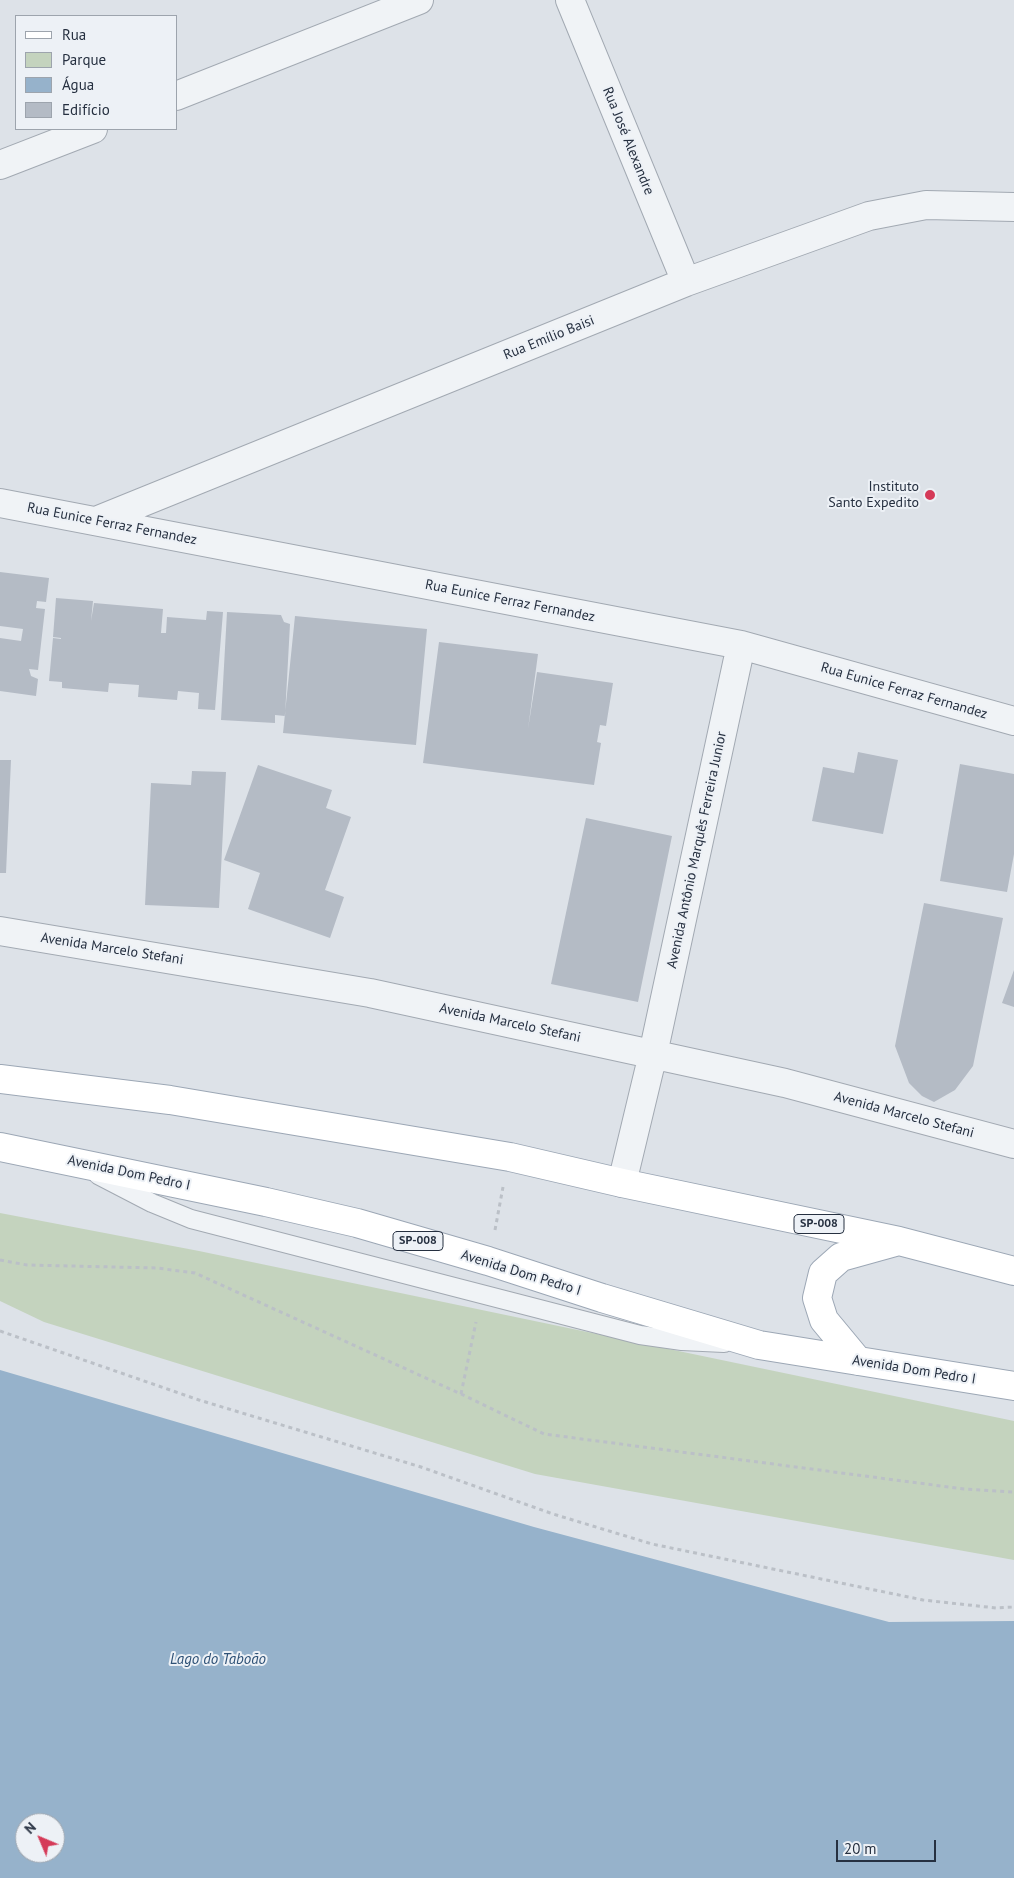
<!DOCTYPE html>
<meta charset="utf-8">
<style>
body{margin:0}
#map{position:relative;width:1014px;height:1878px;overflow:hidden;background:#dde2e8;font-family:"PT Sans",sans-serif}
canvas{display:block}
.legend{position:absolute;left:15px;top:15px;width:162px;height:115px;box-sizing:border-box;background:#edf1f6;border:1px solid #9da4ad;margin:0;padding:6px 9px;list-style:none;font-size:15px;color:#263040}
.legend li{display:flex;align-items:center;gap:10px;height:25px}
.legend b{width:25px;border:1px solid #9da4ad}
.north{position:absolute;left:15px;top:1813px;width:50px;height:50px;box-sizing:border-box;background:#edf1f6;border:1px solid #9da4ad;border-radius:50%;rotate:315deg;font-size:14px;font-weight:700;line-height:20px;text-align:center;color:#263040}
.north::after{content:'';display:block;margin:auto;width:18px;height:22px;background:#d53a58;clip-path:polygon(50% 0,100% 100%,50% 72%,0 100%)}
.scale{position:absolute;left:836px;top:1840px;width:100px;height:22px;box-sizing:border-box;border:2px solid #263040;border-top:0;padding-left:6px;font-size:15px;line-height:18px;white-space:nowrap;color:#263040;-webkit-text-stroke:4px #edf1f6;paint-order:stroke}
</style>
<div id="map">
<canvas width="1014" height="1878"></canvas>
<ul class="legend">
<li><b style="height:6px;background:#fff"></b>Rua</li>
<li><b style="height:14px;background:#c4d3be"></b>Parque</li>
<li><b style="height:14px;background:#96b2cb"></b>Água</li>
<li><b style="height:14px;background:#b4bbc5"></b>Edifício</li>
</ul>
<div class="north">N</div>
<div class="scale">20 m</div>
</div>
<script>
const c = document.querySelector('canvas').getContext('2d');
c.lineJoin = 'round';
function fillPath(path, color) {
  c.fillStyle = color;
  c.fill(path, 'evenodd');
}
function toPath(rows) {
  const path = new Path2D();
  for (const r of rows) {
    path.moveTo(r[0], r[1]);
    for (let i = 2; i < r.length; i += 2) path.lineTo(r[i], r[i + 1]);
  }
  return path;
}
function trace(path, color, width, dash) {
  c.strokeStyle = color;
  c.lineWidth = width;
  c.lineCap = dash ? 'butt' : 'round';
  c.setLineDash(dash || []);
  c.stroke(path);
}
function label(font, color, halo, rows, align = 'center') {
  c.font = font + ' "PT Sans",sans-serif';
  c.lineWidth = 4;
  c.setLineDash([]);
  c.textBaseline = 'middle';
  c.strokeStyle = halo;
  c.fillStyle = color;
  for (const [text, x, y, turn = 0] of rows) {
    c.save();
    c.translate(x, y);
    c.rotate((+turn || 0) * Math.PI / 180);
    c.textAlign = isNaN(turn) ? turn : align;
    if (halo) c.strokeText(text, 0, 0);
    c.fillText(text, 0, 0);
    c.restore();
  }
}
const green = toPath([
 [0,1213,199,1251,1014,1421,1014,1560,535,1474,44,1322,0,1301]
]);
const water = toPath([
 [0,1370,534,1527,889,1622,1014,1621,1014,1878,0,1878],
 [25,1823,55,1823,55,1853,25,1853]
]);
const building = toPath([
 [0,572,49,578,46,602,37,601,36,608,45,609,38,670,29,669,31,676,38,679,36,696,0,691,0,638,21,641,23,629,0,626],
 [56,598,93,601,91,621,94,603,163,609,161,633,166,633,167,617,206,620,207,611,223,612,215,710,198,709,199,693,178,691,177,700,138,697,139,685,109,683,108,692,62,688,62,682,49,681,53,638,61,639,61,638,53,637],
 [227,612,281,615,284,622,290,624,285,716,275,715,275,723,221,720],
 [295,616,427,629,416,745,283,733],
 [439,642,538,654,528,729,537,672,613,683,606,726,600,725,597,742,601,743,594,785,423,763],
 [858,752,898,760,883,834,812,821,823,767,854,773],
 [0,760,11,760,6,873,0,873],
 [960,764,1014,774,1014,854,1007,892,940,881],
 [258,765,332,790,326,808,351,817,325,890,344,897,330,938,248,909,260,873,224,860],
 [192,771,226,772,219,908,145,905,151,783,191,785],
 [586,818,672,836,638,1002,551,984],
 [924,903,1003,918,973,1066,955,1090,934,1102,922,1096,909,1083,895,1046],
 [1014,970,1014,1007,1002,1003]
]);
const path = toPath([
 [495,1230,503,1187],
 [0,1260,27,1265,157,1268,195,1273,461,1394,544,1434,964,1489,1014,1492],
 [0,1331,199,1400,421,1467,553,1514,652,1544,923,1600,996,1608,1014,1607],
 [461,1394,476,1322]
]);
const service = toPath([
 [98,1175,152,1203,191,1219,640,1335,682,1341,724,1343]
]);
const minor = toPath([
 [570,0,686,282],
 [176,96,419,0],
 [0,165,93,129],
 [0,503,741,645,1014,721],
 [96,521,686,282,869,216,926,205,1014,207],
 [0,931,370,993,785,1083,1014,1144],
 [622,1183,653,1054,741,645]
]);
const primary = toPath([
 [0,1079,170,1100,510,1157,622,1183,899,1241,1014,1271],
 [0,1147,266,1202,357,1223,488,1261,602,1298,759,1345,1014,1386],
 [858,1361,824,1320,817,1298,823,1273,841,1257,895,1242]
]);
const markers = [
 [930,495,6,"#d53a58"]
];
const shields = [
 [819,1224,50],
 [418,1241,50]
];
const shieldNames = [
 ["SP-008",819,1224],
 ["SP-008",418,1241]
];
const streetNames = [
 ["Rua José Alexandre",628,141,68],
 ["Rua Emílio Baisi",549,338,-22],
 ["Rua Eunice Ferraz Fernandez",112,524,11],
 ["Rua Eunice Ferraz Fernandez",510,601,11],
 ["Rua Eunice Ferraz Fernandez",904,691,16],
 ["Avenida Antônio Marquês Ferreira Junior",697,850,-78],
 ["Avenida Marcelo Stefani",112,949,9],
 ["Avenida Marcelo Stefani",510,1023,12],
 ["Avenida Marcelo Stefani",904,1115,15],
 ["Avenida Dom Pedro I",129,1173,12],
 ["Avenida Dom Pedro I",521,1273,17],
 ["Avenida Dom Pedro I",914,1370,9]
];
const poiNames = [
 ["Instituto",919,487],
 ["Santo Expedito",919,503]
];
const waterNames = [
 ["Lago do Taboão",218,1660]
];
fillPath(green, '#c4d3be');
fillPath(water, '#96b2cb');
fillPath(building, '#b4bbc5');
trace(service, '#a2a9b2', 20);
trace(minor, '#a2a9b2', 30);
trace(primary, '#9ca7b5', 30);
trace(path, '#bbc0c7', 3, [4, 4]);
trace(service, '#f0f3f6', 18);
trace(minor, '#f0f3f6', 28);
trace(primary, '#fff', 28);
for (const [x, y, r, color] of markers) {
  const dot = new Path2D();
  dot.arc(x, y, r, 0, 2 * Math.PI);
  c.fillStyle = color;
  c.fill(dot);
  trace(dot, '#edf1f6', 2);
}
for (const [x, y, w] of shields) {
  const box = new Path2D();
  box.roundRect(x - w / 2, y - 9.5, w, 19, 4);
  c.fillStyle = '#edf1f6';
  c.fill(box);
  trace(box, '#263040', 1);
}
label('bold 12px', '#263040', null, shieldNames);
label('14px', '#263040', '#edf1f6', streetNames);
label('14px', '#263040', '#edf1f6', poiNames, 'right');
label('italic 15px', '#2e5176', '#edf1f6', waterNames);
</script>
